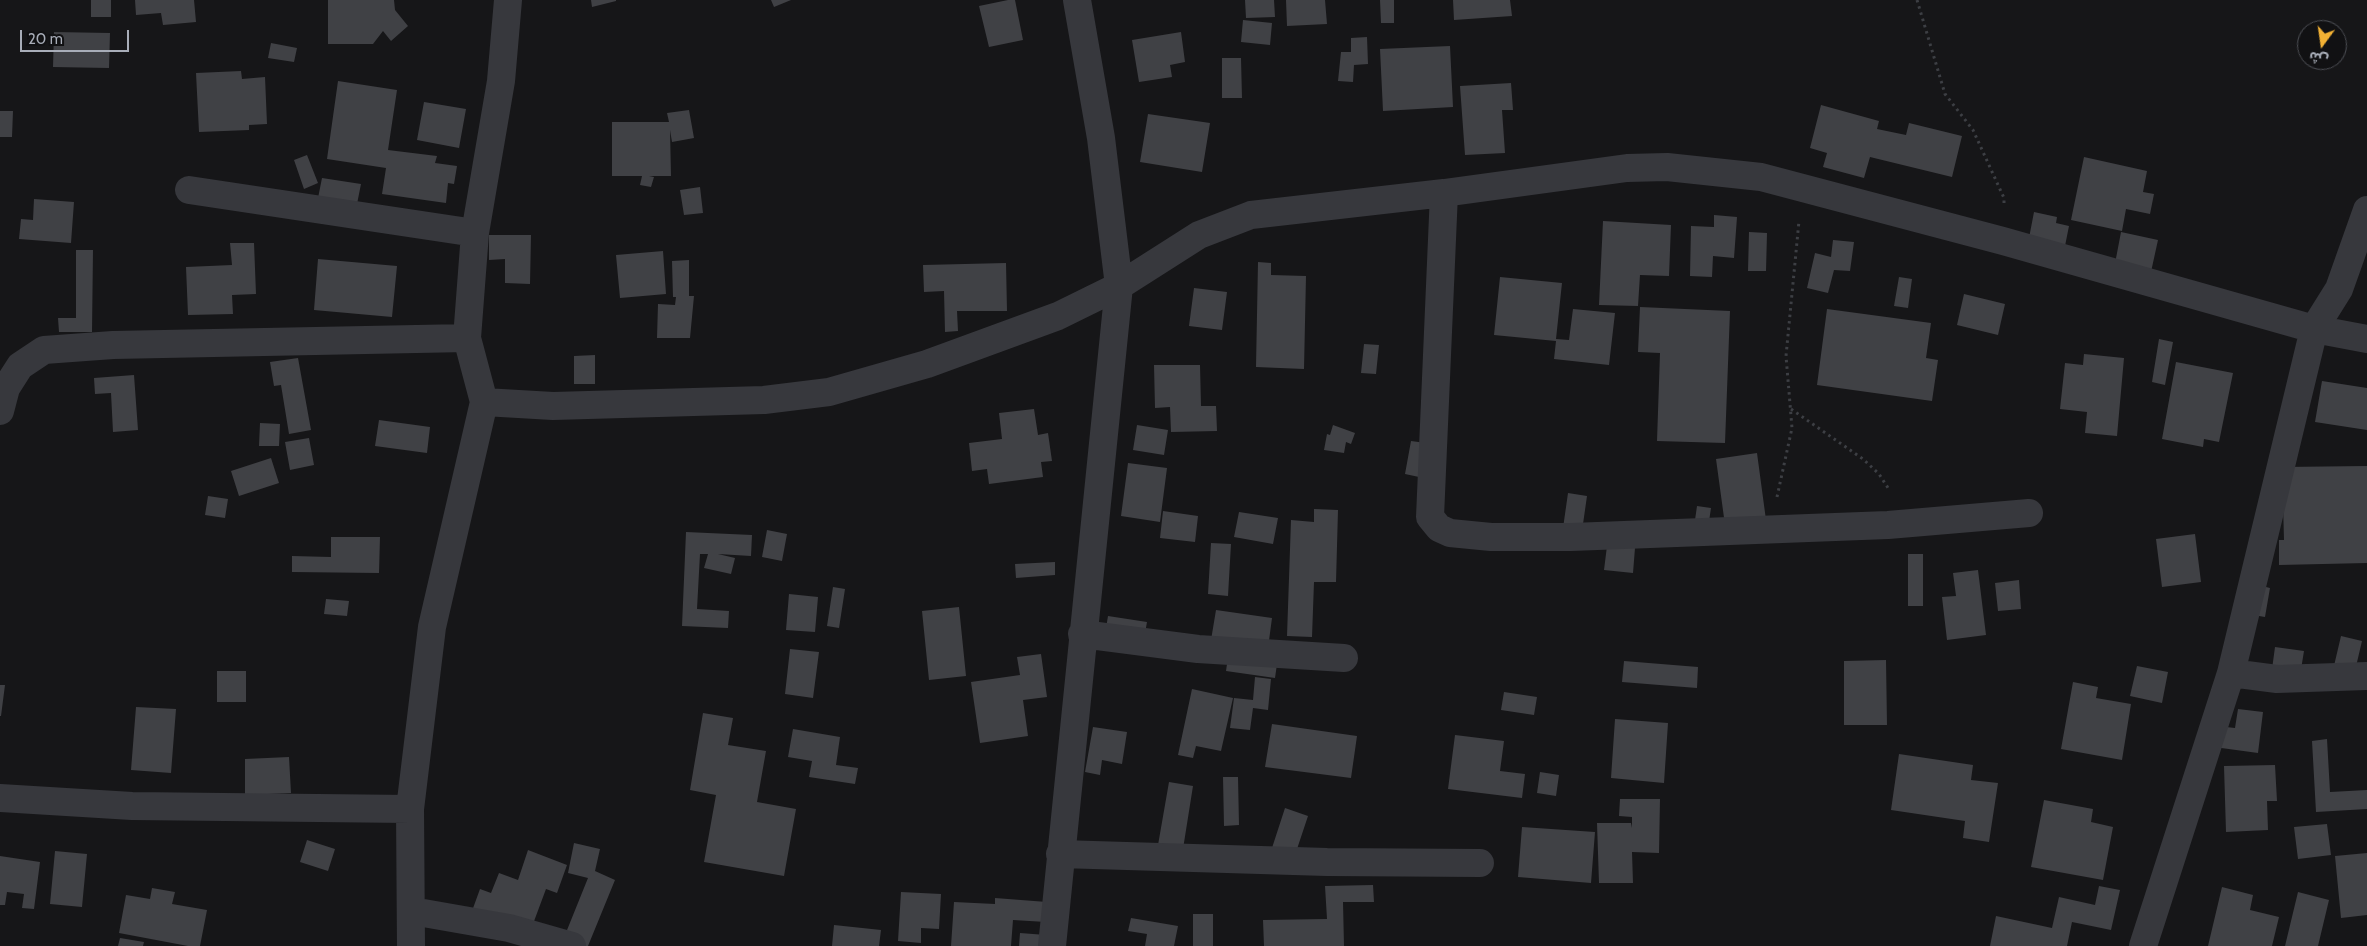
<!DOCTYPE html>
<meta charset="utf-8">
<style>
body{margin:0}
#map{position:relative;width:2367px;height:946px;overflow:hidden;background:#161618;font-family:Cabin,"Noto Sans Arabic",sans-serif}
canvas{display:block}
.north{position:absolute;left:2297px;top:20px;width:50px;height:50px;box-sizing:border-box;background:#111113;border:1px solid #4d4f55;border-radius:50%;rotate:194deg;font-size:14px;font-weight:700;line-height:20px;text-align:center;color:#a8adb8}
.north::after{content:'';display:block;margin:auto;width:18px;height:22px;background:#f2b134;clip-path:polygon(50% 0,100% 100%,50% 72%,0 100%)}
.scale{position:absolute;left:20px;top:30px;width:109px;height:22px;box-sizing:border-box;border:2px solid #a8adb8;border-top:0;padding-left:6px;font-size:15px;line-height:18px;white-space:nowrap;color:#a8adb8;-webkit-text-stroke:4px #111113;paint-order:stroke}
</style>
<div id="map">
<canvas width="2367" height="946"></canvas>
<div class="north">ش</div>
<div class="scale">20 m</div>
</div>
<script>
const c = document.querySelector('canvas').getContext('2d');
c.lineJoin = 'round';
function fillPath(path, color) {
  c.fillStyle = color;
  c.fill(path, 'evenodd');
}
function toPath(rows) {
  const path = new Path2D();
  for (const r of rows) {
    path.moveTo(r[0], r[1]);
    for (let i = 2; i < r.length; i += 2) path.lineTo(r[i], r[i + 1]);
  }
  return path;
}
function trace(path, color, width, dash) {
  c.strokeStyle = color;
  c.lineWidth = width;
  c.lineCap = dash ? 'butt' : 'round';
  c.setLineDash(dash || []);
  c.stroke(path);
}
const building = toPath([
 [91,0,111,0,111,17,91,17],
 [135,0,194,0,196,22,163,25,161,13,136,15],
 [328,0,394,0,395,10,408,26,391,41,383,31,373,44,328,44],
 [591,0,616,0,616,1,592,7],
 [771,0,791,0,774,7],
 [1008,0,1015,0,1023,40,989,47,979,6],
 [1245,0,1274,0,1275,17,1246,18],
 [1286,0,1325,0,1327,24,1287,26],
 [1380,0,1394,0,1394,23,1381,23],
 [1453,0,1510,0,1512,16,1454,20],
 [1243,20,1272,23,1270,45,1241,42],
 [54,32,110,33,109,68,53,67],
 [1181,32,1185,62,1170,65,1172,77,1139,82,1132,40],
 [1367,37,1368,64,1354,65,1353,82,1338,81,1341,52,1351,52,1351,38],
 [271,43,297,48,294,62,268,58],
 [1450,46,1453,107,1383,111,1380,49],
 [1222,58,1241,58,1242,98,1222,98],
 [241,71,242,79,265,77,267,124,249,125,249,130,199,132,196,73],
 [338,81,397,90,388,150,437,156,435,163,457,166,454,184,448,183,446,203,382,194,386,168,327,159],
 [1511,83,1513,110,1502,110,1505,153,1465,155,1460,86],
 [424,102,466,109,459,148,417,140],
 [1821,105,1879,121,1877,129,1906,135,1909,123,1962,136,1952,177,1870,157,1864,178,1823,167,1827,153,1810,148],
 [689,110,694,138,672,142,670,130,671,176,649,176,654,177,651,187,640,185,642,176,612,176,612,122,669,122,667,113],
 [0,111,13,111,12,137,0,137],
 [1148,114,1210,123,1202,172,1140,162],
 [307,155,318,183,304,189,294,160],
 [2084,157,2147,171,2143,192,2154,194,2150,214,2126,209,2122,231,2071,220],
 [322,178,361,184,357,204,318,198],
 [700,187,703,213,684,215,680,190],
 [34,199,74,202,71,243,19,239,21,219,33,220],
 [2034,212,2057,217,2056,223,2069,226,2065,246,2029,238],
 [1714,215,1737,217,1734,258,1713,256,1712,277,1690,276,1691,226,1714,227],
 [1603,221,1671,225,1669,276,1640,275,1638,306,1599,305],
 [1749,232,1767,233,1766,271,1748,271],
 [2121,232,2158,240,2149,281,2113,274],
 [489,235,531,235,530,284,505,283,505,259,489,260],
 [1833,240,1854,242,1850,271,1834,270,1828,293,1807,288,1815,253,1831,257],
 [230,243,254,243,256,294,232,295,233,314,188,315,186,267,232,265],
 [76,250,93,250,92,332,59,332,58,318,76,318],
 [663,251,666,294,620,298,616,255],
 [318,259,397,266,392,317,314,310],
 [689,260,689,296,694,296,690,338,657,338,658,304,675,305,676,297,673,297,672,261],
 [1258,262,1271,263,1271,275,1306,276,1304,369,1256,367],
 [1006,263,1007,311,957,311,958,331,945,332,944,291,924,292,923,265],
 [1500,277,1562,283,1556,339,1569,340,1573,309,1615,313,1609,365,1554,359,1556,341,1494,335],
 [1899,277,1912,279,1908,308,1894,306],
 [1194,288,1227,292,1222,330,1189,326],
 [1964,294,2005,304,1998,335,1957,325],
 [1640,307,1730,311,1725,443,1657,441,1660,353,1638,352],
 [1827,309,1931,323,1926,358,1938,360,1932,401,1817,385],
 [2159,339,2173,342,2165,385,2152,382],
 [1364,344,1379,345,1376,374,1361,373],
 [2084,354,2124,358,2117,436,2085,433,2087,412,2060,409,2065,363,2083,365],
 [595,355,595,384,574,384,574,356],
 [298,358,311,430,289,434,281,385,274,386,270,362],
 [2176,362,2233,373,2219,442,2204,439,2203,447,2162,439],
 [1154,365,1200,365,1201,406,1216,406,1217,431,1171,432,1170,407,1155,408],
 [134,375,138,430,113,432,111,393,95,394,94,378],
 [2322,381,2367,388,2367,430,2315,422],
 [1034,409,1038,435,1048,433,1052,461,1041,462,1043,477,989,484,987,469,972,471,969,443,1002,439,999,413],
 [379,420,430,427,427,453,375,446],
 [260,423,280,424,279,446,259,446],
 [1137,425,1168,430,1164,455,1133,450],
 [1333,425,1355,433,1351,444,1346,442,1344,453,1324,450,1327,434,1330,435],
 [309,438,314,465,290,470,285,442],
 [1411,441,1426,443,1419,477,1405,474],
 [1757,453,1766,520,1725,525,1716,459],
 [271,458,279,483,239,496,231,471],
 [1128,463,1167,468,1160,522,1121,516],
 [2367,466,2367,563,2279,565,2279,540,2284,540,2282,467],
 [1568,493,1587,496,1582,531,1563,528],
 [208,496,228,499,225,518,205,515],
 [1697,506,1711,508,1707,535,1693,534],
 [1314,509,1338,510,1336,582,1314,582,1312,637,1287,636,1291,520,1314,522],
 [1163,511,1198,516,1195,542,1160,538],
 [1239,512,1278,518,1273,544,1234,537],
 [767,530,787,534,782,561,762,557],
 [686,532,752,535,751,556,718,554,735,558,731,574,704,568,708,554,700,554,697,609,729,611,728,628,682,626],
 [2195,534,2201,582,2162,587,2156,539],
 [331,537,380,537,379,573,292,572,292,556,331,557],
 [1211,543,1231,544,1228,596,1208,594],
 [1607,546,1635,548,1633,573,1604,570],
 [1908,554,1923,554,1923,606,1908,606],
 [1055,562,1055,575,1016,578,1015,564],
 [1978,570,1986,635,1947,640,1942,597,1956,596,1953,573],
 [2019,580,2021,609,1998,611,1995,583],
 [2258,585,2270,588,2265,617,2253,615],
 [833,587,845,589,839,628,827,626],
 [789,594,818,597,815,632,786,630],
 [326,599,349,601,347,616,324,614],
 [959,607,966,676,929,680,922,611],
 [1216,610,1272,618,1268,648,1278,657,1275,678,1226,671,1230,643,1211,640],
 [1108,616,1147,622,1144,639,1105,634],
 [2341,636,2362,641,2354,675,2333,670],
 [2275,647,2304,651,2298,688,2270,684],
 [790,649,819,652,813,698,785,694],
 [1041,654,1047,697,1023,700,1028,736,980,743,971,682,1020,675,1017,657],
 [1886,660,1887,725,1844,725,1844,661],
 [1624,661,1698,667,1697,688,1622,682],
 [2137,666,2168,672,2162,703,2130,696],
 [217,671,246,671,246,702,217,702],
 [1255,677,1271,679,1268,710,1253,708,1250,730,1230,728,1234,698,1253,700],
 [2073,682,2098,687,2096,698,2131,704,2122,760,2061,749],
 [0,685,5,685,1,716,0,716],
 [1192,689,1233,698,1221,751,1196,746,1193,758,1178,755],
 [1504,692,1537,697,1534,715,1501,710],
 [136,707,176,709,171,773,131,770],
 [2238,709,2263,712,2258,753,2214,747,2217,726,2235,728],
 [703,713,733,718,728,745,766,751,757,802,796,809,784,876,704,862,716,795,690,790],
 [1615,719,1668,723,1664,783,1611,778],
 [1272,724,1357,736,1351,778,1265,767],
 [1093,727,1127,732,1122,764,1102,760,1100,775,1085,772],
 [793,729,840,737,836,765,858,768,855,784,809,777,812,761,788,757],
 [1455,735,1504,741,1500,771,1525,774,1522,798,1448,789],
 [2327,739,2330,792,2367,790,2367,809,2316,812,2312,741],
 [1899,754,1973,765,1971,780,1998,783,1989,842,1963,838,1965,821,1891,810],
 [289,757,291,793,245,795,245,759],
 [2275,765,2277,801,2267,801,2268,830,2226,832,2224,766],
 [1540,772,1559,775,1556,796,1537,793],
 [1223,777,1238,777,1239,825,1224,826],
 [1169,782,1193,786,1183,849,1158,845],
 [1620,799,1660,799,1659,853,1632,852,1633,883,1599,883,1597,823,1631,823,1632,828,1632,817,1619,816],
 [2044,800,2093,809,2091,822,2113,827,2103,880,2031,867],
 [1285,808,1308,816,1294,858,1271,851],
 [2327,824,2331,855,2298,859,2294,827],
 [1522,827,1595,832,1591,883,1518,877],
 [307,840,335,849,328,871,300,862],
 [574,843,600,849,595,871,615,880,588,946,577,946,563,940,588,878,568,873],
 [528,850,567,865,557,893,546,889,530,932,472,911,480,889,491,893,499,873,518,880],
 [55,851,87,854,82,907,50,904],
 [2367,853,2367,915,2341,918,2335,856],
 [0,856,40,862,34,909,22,908,24,894,7,892,5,905,0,905],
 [1373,885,1374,902,1343,902,1344,946,1264,946,1263,920,1327,919,1325,886],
 [2099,886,2120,890,2111,930,2072,922,2067,946,1990,946,1996,916,2052,928,2059,897,2095,905],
 [2222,887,2253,895,2250,910,2279,917,2272,946,2208,946],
 [152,888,175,892,172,904,207,910,200,946,188,946,119,933,126,895,150,899],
 [901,892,941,894,939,929,921,928,921,943,898,941],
 [2298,892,2329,900,2318,946,2285,946],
 [995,898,1047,902,1046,922,1013,920,1011,946,951,946,954,902,995,904],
 [1193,914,1213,914,1213,946,1193,946],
 [1131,918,1178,926,1174,946,1145,946,1147,934,1128,931],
 [834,925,881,930,879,946,832,946],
 [1020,933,1046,935,1045,946,1019,946],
 [120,938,144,942,143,946,118,946]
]);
const path = toPath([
 [1917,0,1945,94,1973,130,2004,198,2004,207],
 [1791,409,1863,459,1879,474,1890,491],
 [1777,497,1792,428,1786,356,1799,221]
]);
const street = toPath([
 [189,190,475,233],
 [1444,193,1430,517,1439,528,1450,533,1491,537,1571,537,1888,525,2029,513],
 [484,402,553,406,764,400,829,392,927,364,1058,316,1119,286,1199,235,1251,215,1444,193,1627,168,1667,167,1761,177,2003,241,2314,329,2367,339],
 [0,411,6,388,20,366,44,350,113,345,467,338],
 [1082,634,1198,649,1344,658],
 [2231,673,2277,679,2367,676],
 [0,798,132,806,410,809],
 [1060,854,1327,862,1480,863],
 [412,911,509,928,572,946],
 [411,946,410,809,432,627,484,402,467,338,475,233,501,81,508,0],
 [1052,946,1119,286,1101,138,1077,0],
 [2143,946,2231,673,2314,329,2339,289,2367,210]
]);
fillPath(building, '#404145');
trace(path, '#3d3f44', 3, [2.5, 4]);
trace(street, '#37383d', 28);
</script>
